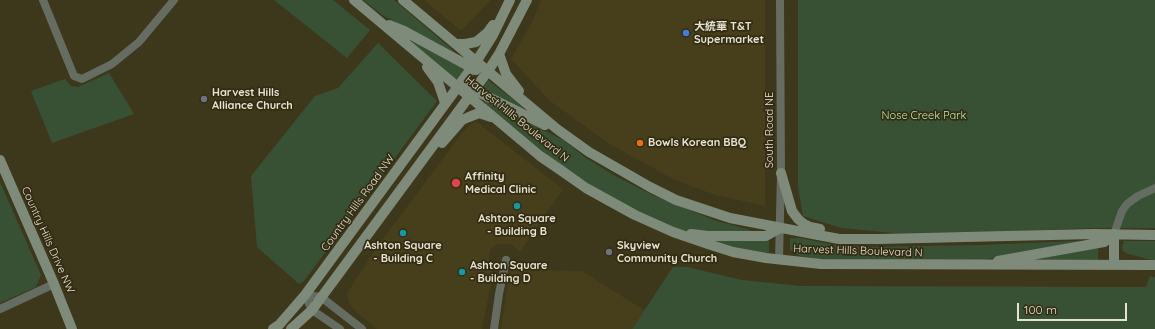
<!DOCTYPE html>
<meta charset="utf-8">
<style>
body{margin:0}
#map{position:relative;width:1155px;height:329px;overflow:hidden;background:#3d371c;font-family:Quicksand,sans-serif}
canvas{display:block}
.scale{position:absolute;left:1017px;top:303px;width:110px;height:18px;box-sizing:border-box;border:2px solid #e6e3d3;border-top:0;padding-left:5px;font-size:12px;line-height:14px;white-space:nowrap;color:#e6e3d3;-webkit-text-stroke:3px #332c12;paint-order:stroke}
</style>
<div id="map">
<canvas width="1155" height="329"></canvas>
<div class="scale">100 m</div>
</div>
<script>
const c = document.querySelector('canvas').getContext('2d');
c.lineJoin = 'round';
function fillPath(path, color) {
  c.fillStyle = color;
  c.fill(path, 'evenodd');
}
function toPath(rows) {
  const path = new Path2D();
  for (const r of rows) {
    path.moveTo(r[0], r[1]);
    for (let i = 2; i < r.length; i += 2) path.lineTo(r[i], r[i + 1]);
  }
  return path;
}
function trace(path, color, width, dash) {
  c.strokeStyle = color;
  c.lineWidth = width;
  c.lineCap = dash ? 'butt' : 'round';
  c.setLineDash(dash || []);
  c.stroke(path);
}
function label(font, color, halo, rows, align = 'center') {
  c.font = font + ' Quicksand,"Noto Sans SC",sans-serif';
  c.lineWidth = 3.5;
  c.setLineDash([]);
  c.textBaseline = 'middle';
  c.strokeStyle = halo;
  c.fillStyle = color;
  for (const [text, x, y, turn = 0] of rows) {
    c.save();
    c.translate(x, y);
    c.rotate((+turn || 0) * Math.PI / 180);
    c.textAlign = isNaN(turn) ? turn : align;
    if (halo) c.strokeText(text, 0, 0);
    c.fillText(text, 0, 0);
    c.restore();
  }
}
const built = toPath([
 [424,0,491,0,461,31],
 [541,0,765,0,765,206,715,195,673,179,608,143,550,101,511,59,534,18],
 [474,122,477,122,563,189,520,252,511,244,498,244,490,250,489,262,493,273,482,329,377,329,354,310,349,303,347,293,377,247,462,133],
 [510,269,582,271,644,310,632,329,501,329]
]);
const green = toPath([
 [274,0,333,0,370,30,347,58],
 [363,0,394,0,454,51,454,52,384,16],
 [798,0,1155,0,1155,228,1093,228,1000,232,894,233,841,228,803,216,798,187],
 [413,41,466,70,457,81,411,42],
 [378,43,437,101,304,281,299,284,257,247,251,176,315,96,338,88],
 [109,73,134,114,52,143,31,91,65,79,71,86,78,87],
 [488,80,523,107,521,109,480,90],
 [484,100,563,140,586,158,615,176,655,196,714,220,750,230,750,233,693,232,678,230,621,205,547,157,486,105],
 [0,182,41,275,36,287,0,303],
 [790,238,800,238,834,245,863,247,979,245,1080,241,1080,243,970,262,828,261,800,256,790,250],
 [769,240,769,254,732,247,715,241],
 [1124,241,1155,241,1155,261,1128,254,1123,251,1122,248],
 [1098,247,1098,261,1034,260],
 [673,267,687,267,742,280,801,286,1146,287,1150,276,1155,277,1155,329,632,329]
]);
const street = toPath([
 [43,0,74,76,82,79,112,64,139,42,174,0],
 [1114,234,1122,211,1127,204,1138,196,1155,188],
 [779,260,781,173,780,0],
 [305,295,321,297,362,329],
 [305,295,312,310,340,329],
 [0,309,54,284],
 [494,329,499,294,506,260]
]);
const secondary = toPath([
 [354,0,540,156,559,169,586,188,635,215,673,232,708,244,733,252,766,258,821,264,1155,265],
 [403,0,557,129,589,152,650,187,676,200,730,218,839,239,879,239,1094,234,1155,235],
 [389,25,404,31,476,70],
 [456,44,465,44,476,42,488,32,493,25],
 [499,54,506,74,519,91],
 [427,67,438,82,445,103],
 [468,87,545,125],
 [442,143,462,120,469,117,479,113,491,117],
 [0,160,54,284,72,329],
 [781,173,792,211,798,219,804,224,810,227,820,229],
 [691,234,708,236,766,236,780,228],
 [998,261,1104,242,1114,234],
 [1114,265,1114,234],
 [273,329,279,325,305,295,476,62,493,35,510,0],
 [291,329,312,310,488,71,499,54,527,0]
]);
const markers = [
 [686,33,4,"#3f7fe0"],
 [204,99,4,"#6b7280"],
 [640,143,4,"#e8710a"],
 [456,183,5,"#e0444e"],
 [517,206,4,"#0f9aa8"],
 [403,233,4,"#0f9aa8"],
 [609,252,4,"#6b7280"],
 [462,272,4,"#0f9aa8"]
];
const poiNames = [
 ["大統華 T&T",694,27],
 ["Supermarket",694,40],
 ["Harvest Hills",212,93],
 ["Alliance Church",212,106],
 ["Bowls Korean BBQ",648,143],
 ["Affinity",465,177],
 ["Medical Clinic",465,190],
 ["Ashton Square",517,219,"center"],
 ["- Building B",517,232,"center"],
 ["Ashton Square",403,246,"center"],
 ["- Building C",403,259,"center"],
 ["Skyview",617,246],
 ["Community Church",617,259],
 ["Ashton Square",470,266],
 ["- Building D",470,279]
];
const parkNames = [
 ["Nose Creek Park",924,116]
];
const streetNames = [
 ["Harvest Hills Boulevard N",517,119,39],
 ["South Road NE",770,130,-90],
 ["Country Hills Road NW",358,203,-54],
 ["Country Hills Drive NW",48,240,66],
 ["Harvest Hills Boulevard N",858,251,2]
];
fillPath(built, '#473e1c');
fillPath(green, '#385135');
trace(street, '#656d62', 8);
trace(secondary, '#7f8b7a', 10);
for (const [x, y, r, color] of markers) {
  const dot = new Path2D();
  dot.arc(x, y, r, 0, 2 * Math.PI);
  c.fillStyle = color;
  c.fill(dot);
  trace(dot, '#332c12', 1.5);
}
label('bold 11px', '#e6e3d3', '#332c12', poiNames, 'left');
label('11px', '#b7ecb2', '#332c12', parkNames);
label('11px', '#e6e3d3', '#332c12', streetNames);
</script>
